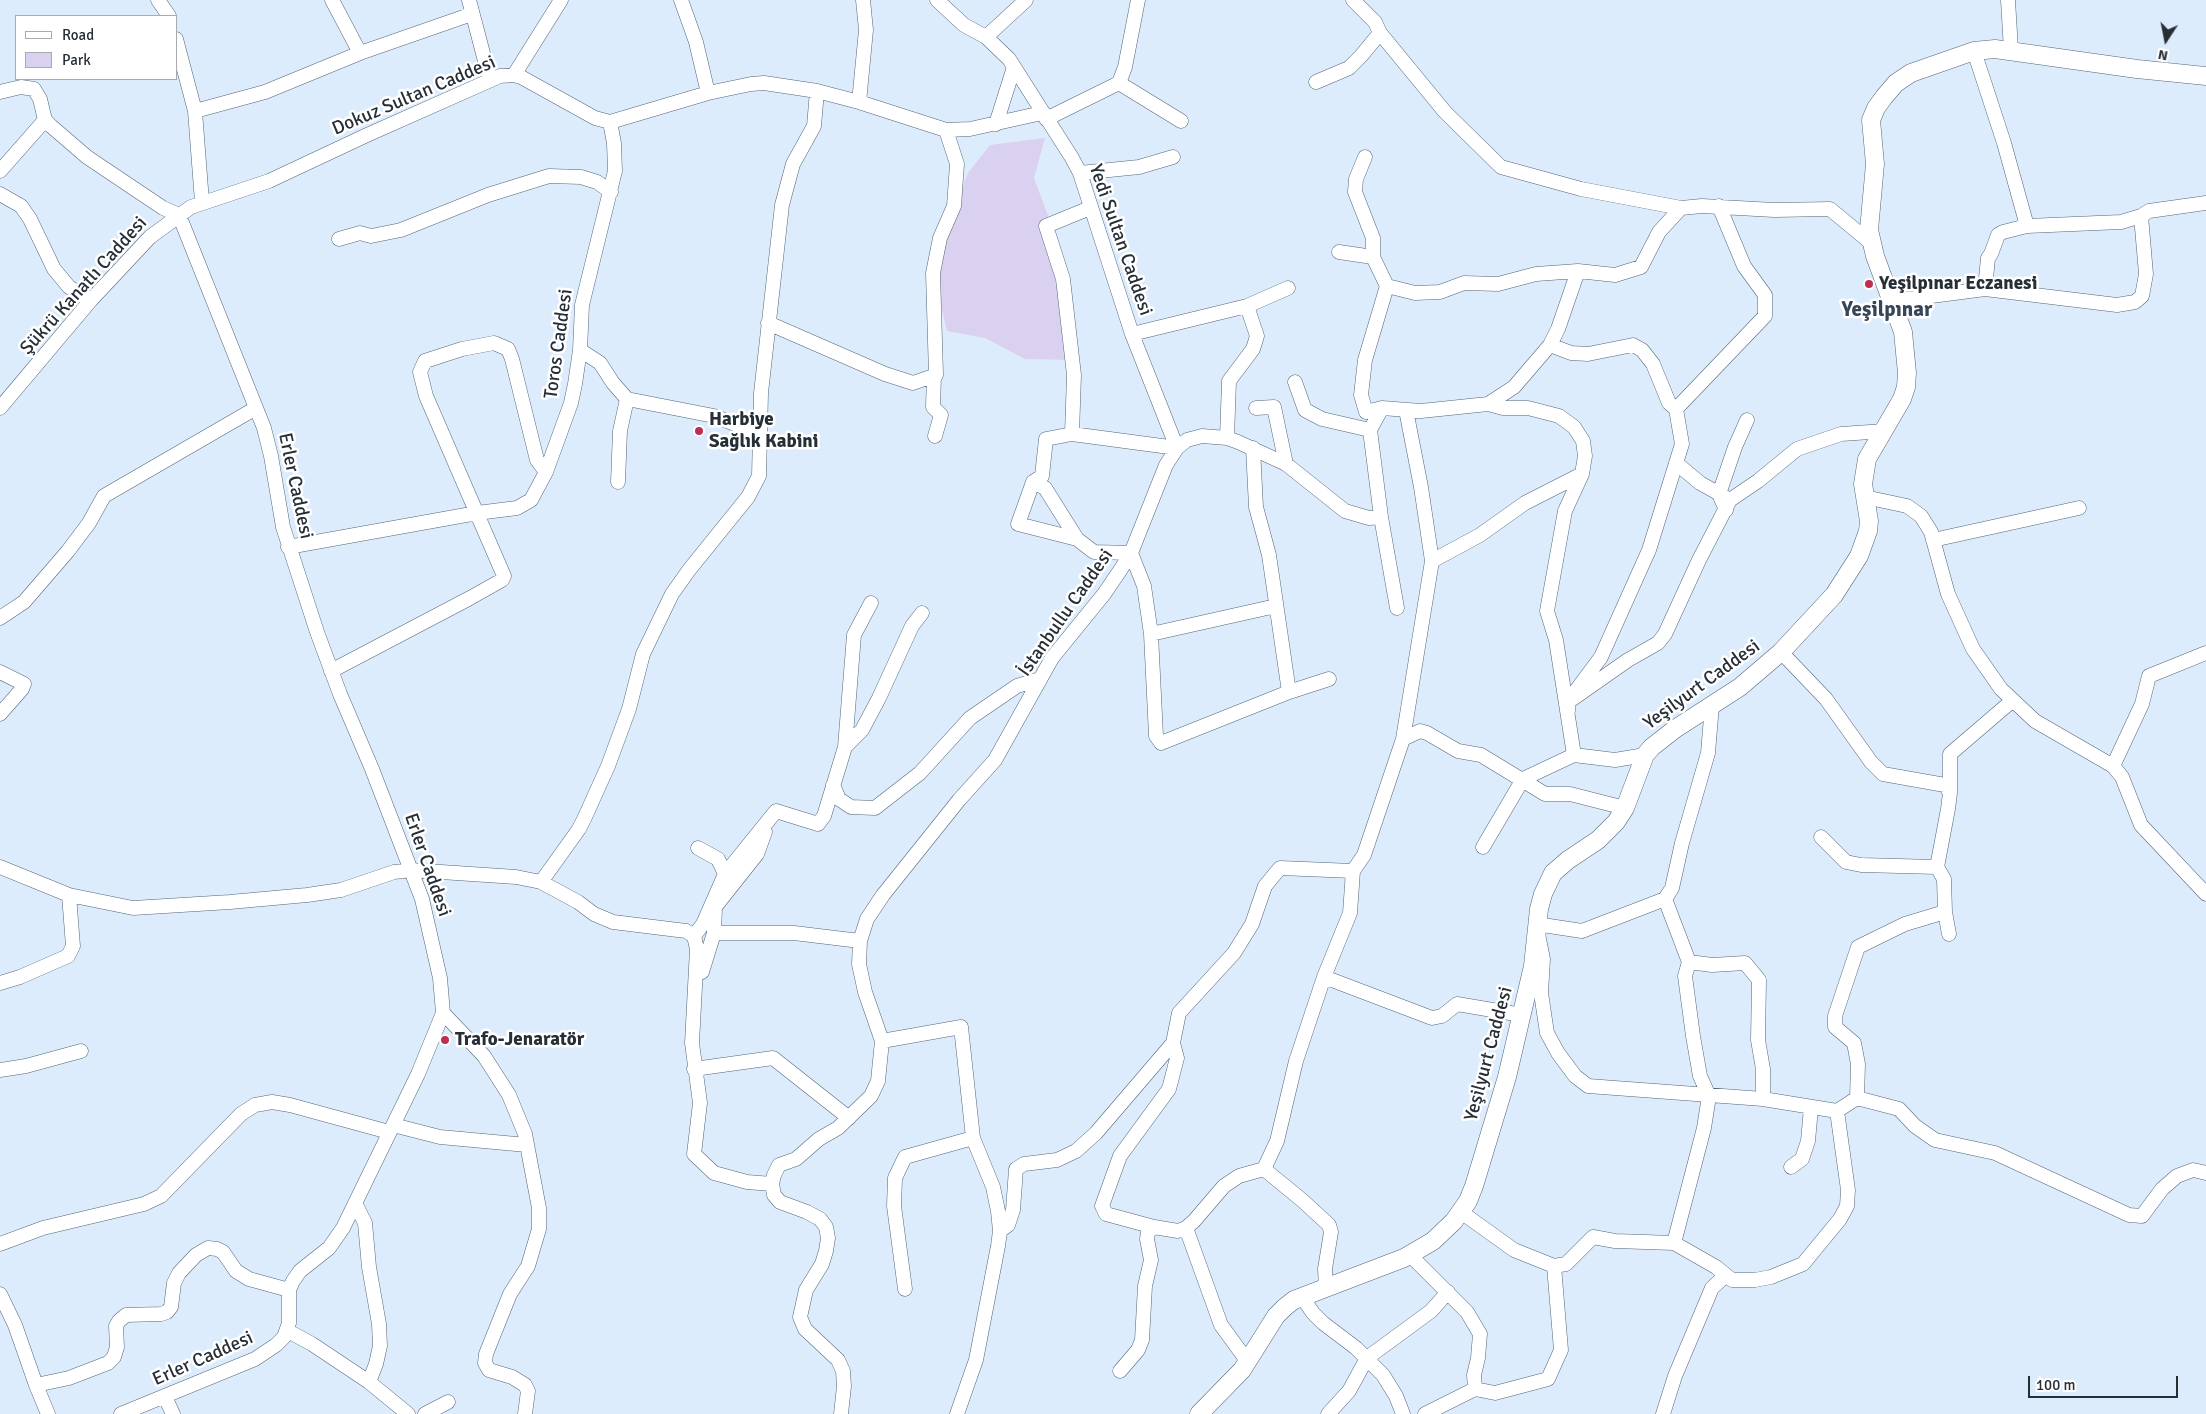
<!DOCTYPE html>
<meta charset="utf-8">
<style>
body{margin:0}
#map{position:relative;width:2206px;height:1414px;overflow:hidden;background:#dcecfd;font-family:Signika,sans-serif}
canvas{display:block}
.legend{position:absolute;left:15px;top:15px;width:162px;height:65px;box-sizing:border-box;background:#fff;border:1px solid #a8abaf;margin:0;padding:6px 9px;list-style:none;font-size:15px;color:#262e36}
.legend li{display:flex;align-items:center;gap:10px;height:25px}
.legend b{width:25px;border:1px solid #a8abaf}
.north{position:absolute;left:2141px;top:15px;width:50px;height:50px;-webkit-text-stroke:4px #fff;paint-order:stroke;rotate:191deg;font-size:14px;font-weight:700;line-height:20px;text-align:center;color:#262e36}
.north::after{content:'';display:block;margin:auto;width:18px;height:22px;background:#262e36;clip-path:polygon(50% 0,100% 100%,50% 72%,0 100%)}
.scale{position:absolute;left:2028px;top:1376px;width:150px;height:22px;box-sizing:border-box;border:2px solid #262e36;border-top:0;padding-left:6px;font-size:15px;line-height:18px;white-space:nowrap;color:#262e36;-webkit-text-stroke:4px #fff;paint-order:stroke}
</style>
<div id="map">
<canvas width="2206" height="1414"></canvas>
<ul class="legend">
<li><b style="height:6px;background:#fff"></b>Road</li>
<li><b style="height:14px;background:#dad1f1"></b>Park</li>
</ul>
<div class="north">N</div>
<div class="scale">100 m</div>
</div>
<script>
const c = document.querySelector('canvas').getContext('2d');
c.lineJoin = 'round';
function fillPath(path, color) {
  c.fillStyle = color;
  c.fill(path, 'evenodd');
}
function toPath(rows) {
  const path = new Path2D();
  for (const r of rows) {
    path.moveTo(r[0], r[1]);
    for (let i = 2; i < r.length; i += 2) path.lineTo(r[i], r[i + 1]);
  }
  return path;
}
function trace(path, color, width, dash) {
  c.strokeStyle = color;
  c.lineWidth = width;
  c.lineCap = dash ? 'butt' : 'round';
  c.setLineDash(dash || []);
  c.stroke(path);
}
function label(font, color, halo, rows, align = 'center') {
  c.font = font + ' Signika,sans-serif';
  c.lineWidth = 5;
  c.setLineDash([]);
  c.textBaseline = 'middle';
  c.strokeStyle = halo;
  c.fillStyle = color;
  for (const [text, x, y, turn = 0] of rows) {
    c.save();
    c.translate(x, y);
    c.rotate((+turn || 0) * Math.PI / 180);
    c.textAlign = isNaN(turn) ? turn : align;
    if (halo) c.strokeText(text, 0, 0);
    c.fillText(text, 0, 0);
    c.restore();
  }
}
const green = toPath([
 [1045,138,1034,178,1066,264,1076,360,1025,359,985,338,947,331,935,279,948,225,968,173,990,145]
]);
const minor = toPath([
 [158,0,169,16],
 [332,0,360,53],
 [469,0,490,80],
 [681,0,696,42,708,93],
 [937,0,964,25,986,37,1009,59,1072,158,1080,173,1132,334,1177,448,1072,434,1046,439,1042,476,1033,482,1018,524,1077,539],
 [1353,0,1375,22,1380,33,1445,112,1501,167,1581,189,1681,208],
 [2008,0,2011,50],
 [986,37,1026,0],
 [176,39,195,111,202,202],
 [1974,51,2004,143,2027,226],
 [514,75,561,0],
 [1316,82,1349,68,1361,56,1380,33],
 [1119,83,1181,121],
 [0,92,21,87,34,89,40,99,45,120,51,126,87,157,163,208,179,215],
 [859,102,866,30,863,0],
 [195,111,265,92,360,53,472,14],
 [1046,119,1119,83,1125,67,1138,0],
 [996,124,1014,67],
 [1365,157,1356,179,1355,192,1373,238,1373,257,1387,286],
 [0,171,45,120],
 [1080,173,1139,167,1173,157],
 [0,194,21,206,30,219,54,269,69,287,91,300],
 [339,239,360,233,371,236,401,230,488,195,549,176,581,177,597,182,611,192],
 [1339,252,1373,257],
 [1985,289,1988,258,1991,254,1998,235,2003,232,2027,226,2121,222,2141,216,2149,211,2206,203],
 [1893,301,1985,289,2117,305,2135,302,2142,296,2146,274,2141,216],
 [768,323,885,374,913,383,936,375,933,273,940,238,954,206,957,164,946,130],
 [1132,334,1247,306,1288,288],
 [1550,345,1571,353,1588,354,1633,345,1642,350,1653,364,1669,403,1676,409,1765,316,1765,295,1744,266,1719,206],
 [580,350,600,363,613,383,627,399,714,416,740,426,759,438],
 [934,376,933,407,941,415,935,436],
 [1295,382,1305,410,1322,419,1370,430],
 [1488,404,1503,408,1528,408,1559,416,1574,427,1583,441,1585,456,1582,474,1565,511,1547,611,1556,640,1574,755,1615,760,1645,755],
 [0,408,91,300,150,237,191,207,269,181,367,135,500,76,514,75,521,77,595,118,610,122,708,93,751,84,764,83,817,91,859,102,946,130,970,129,1042,113],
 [1256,408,1274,407,1286,464],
 [1382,408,1366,412,1361,395,1365,360,1387,286,1415,293,1440,292,1464,283,1498,284,1536,274,1578,271],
 [1072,434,1074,375,1063,279,1046,226,1090,208],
 [1227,438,1229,381,1253,349,1257,336,1247,306],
 [1253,448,1256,507,1269,555,1289,692],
 [1676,463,1700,483,1725,497],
 [618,482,620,431,627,399],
 [1033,482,1045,488,1077,539,1094,552,1131,553,1144,586,1151,634,1156,736,1161,743,1289,692,1329,679],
 [1865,497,1907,506,1921,516,1931,532,1948,594,1973,649,2001,689,2035,721,2113,766,2122,777,2141,825,2206,894],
 [1726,510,1719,494,1735,447,1747,420],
 [1933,540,2079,508],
 [288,547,477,513,517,508,531,500,546,472,571,403,575,384,580,350,582,305,615,171,614,143,610,122],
 [1432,561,1480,535,1525,503,1582,474],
 [1397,608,1381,517,1370,430,1382,408,1421,411,1488,404,1514,387,1550,345,1558,329,1578,271,1615,275,1641,267,1659,232,1681,208,1702,206,1774,210,1830,209,1870,242],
 [0,618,24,602,68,551,89,523,104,496,256,408],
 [1151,634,1276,606],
 [1781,652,1826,699,1871,762,1883,774,1945,785,1950,793,1948,809,1937,867,1944,879,1945,912,1949,934],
 [331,671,470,598,502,580,504,576,426,396,420,372,425,361,462,349,494,343,508,349,512,359,537,460,546,472],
 [0,672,24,684,22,689,0,714],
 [1575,692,1601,657,1649,550,1682,444,1676,409],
 [1712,705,1708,753,1682,843,1672,888,1665,899,1689,962,1712,965,1745,963,1759,980,1758,1040,1763,1069,1763,1099],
 [1568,711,1568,702,1628,660,1658,643,1665,634,1699,560,1730,500,1758,481,1797,449,1841,434,1885,431],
 [1403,739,1420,731,1427,733,1458,751,1481,755,1545,794,1570,794,1625,808],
 [845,747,854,635,871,603],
 [2113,766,2142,704,2149,676,2206,653],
 [833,785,839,799,851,807,875,808,920,773,970,718,1017,686,1040,679],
 [1950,793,1950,754,2013,700],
 [1821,837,1846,862,1861,865,1937,867],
 [1483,847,1523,779,1574,755],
 [698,848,718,859,725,874],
 [0,867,69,895,133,908,230,902,307,895,341,890,394,872,411,870,516,877,541,882,578,902,594,914,613,922,686,931,694,936,703,924,725,874,776,811,818,824,824,816,845,747,862,730,879,698,912,626,922,613],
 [541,882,579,829,585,817,608,766,629,709,643,654,672,594,689,570,748,497,759,476,761,393,782,205,793,164,814,126,817,91],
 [1665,899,1582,931,1536,924,1543,959,1541,993,1547,1033,1558,1053,1575,1076,1588,1086,1763,1099,1837,1111,1857,1098,1899,1109,1915,1126,1935,1140,1995,1153,2129,1215,2142,1216,2162,1189,2177,1176,2193,1170,2206,1173],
 [714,933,794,933,860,941],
 [694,936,697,949,692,1043,700,1103,694,1154,714,1173,747,1182,772,1184,774,1175,779,1165,796,1159,819,1139,838,1128,871,1096,878,1081,882,1041,865,992,859,964,860,941,867,919,883,895,959,800,995,760,1052,658,1104,594,1121,569,1131,553,1166,465,1177,448,1187,440,1202,436,1227,438,1238,442,1286,464,1345,511,1369,518,1381,517],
 [702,972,714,933,715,907,757,854,765,832],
 [1324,977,1432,1018,1442,1016,1457,1004,1522,1015],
 [0,983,20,977,68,956,73,946,69,895],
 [443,1013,484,1056,509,1095,525,1134,539,1208,539,1229,528,1266,510,1294,486,1354,485,1363,489,1370,512,1377,525,1385,528,1391,525,1414],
 [882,1041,961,1027,973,1138,993,1187,998,1211,1000,1231,998,1246,976,1360,957,1414],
 [1173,1043,1177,1058,1169,1089,1120,1156,1102,1206,1106,1214,1154,1227,1178,1231,1186,1228,1194,1221,1224,1186,1239,1176,1264,1169,1277,1141,1296,1061,1324,977,1350,913,1353,871,1364,855,1403,739,1432,561,1421,487,1406,410],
 [694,1069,773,1058,849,1118],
 [0,1070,26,1066,81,1051],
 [1857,1098,1858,1064,1854,1043,1835,1027,1835,1016,1858,947,1905,924,1945,912],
 [393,1125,440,1137,527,1145],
 [1791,1167,1802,1159,1808,1141,1811,1108],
 [1264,1169,1303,1201,1329,1225,1331,1232,1325,1269,1326,1288],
 [772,1184,774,1195,780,1202,807,1212,820,1219,826,1227,828,1238,826,1251,822,1264,806,1290,800,1317,805,1329,838,1360,843,1371,844,1386,841,1414],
 [355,1203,365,1223,369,1267,379,1324,380,1346,376,1364,369,1382],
 [1461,1212,1514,1250,1554,1266,1566,1264,1593,1237,1615,1241,1674,1243,1716,1267,1732,1280,1755,1280,1771,1277,1803,1264,1840,1219,1847,1206,1848,1190,1837,1111],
 [1186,1228,1221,1325,1248,1362],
 [1000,1231,1008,1225,1013,1210,1016,1169,1024,1164,1057,1160,1076,1151,1096,1133,1173,1043,1179,1013,1234,953,1252,924,1265,886,1280,868,1353,871],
 [1674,1243,1704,1128,1709,1096,1700,1076,1693,1036,1685,976,1689,962],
 [0,1244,43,1228,144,1204,161,1196,241,1114,255,1105,272,1102,290,1105,389,1132],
 [1410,1255,1467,1312,1480,1334,1478,1358,1474,1375,1475,1389],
 [905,1289,894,1206,895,1178,905,1157,973,1138],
 [0,1294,15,1325,36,1385,48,1414],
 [1302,1297,1313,1313,1323,1323,1356,1348,1383,1375,1396,1396,1403,1414],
 [288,1331,312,1344,369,1382,408,1414],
 [1120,1371,1138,1350,1142,1340,1145,1286,1151,1260,1147,1239,1148,1232,1154,1227],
 [36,1385,69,1378,108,1363,114,1357,117,1347,116,1326,119,1321,126,1315,161,1314,167,1312,171,1307,174,1283,179,1273,196,1255,208,1248,217,1249,223,1252,236,1271,249,1279,289,1290],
 [165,1397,173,1414],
 [121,1414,255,1359,276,1345,284,1337,289,1323,289,1290,293,1281,300,1271,329,1248,343,1228,418,1074,443,1013,440,978,422,899,372,769,340,694,317,632,283,527,271,456,264,428,179,215],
 [425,1414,448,1402],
 [1328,1414,1349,1391,1367,1358,1431,1311,1448,1292],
 [1425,1414,1475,1389,1495,1393,1548,1379,1561,1350,1554,1266],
 [1663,1414,1675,1376,1712,1288,1726,1275]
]);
const major = toPath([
 [1199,1414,1242,1370,1276,1316,1285,1307,1294,1300,1404,1258,1433,1241,1454,1221,1468,1201,1474,1186,1507,1077,1533,966,1539,909,1543,894,1553,873,1568,860,1598,840,1616,822,1625,808,1645,755,1652,747,1675,729,1740,687,1781,652,1834,595,1859,556,1868,531,1869,521,1863,484,1867,459,1902,399,1906,387,1907,373,1903,332,1875,256,1869,230,1875,164,1871,120,1876,108,1884,97,1896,83,1911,73,1974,51,1995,49,2137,69,2206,76]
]);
const markers = [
 [1869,284,5,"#bf2e50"],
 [699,431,5,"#bf2e50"],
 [445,1040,5,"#bf2e50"]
];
const streetNames = [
 ["Dokuz Sultan Caddesi",414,96,-23],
 ["Yedi Sultan Caddesi",1120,240,71],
 ["Şükrü Kanatlı Caddesi",84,286,-48],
 ["Toros Caddesi",559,344,-82],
 ["Erler Caddesi",295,486,78],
 ["İstanbullu Caddesi",1066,613,-55],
 ["Yeşilyurt Caddesi",1702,685,-36],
 ["Erler Caddesi",427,865,71],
 ["Yeşilyurt Caddesi",1489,1054,-75],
 ["Erler Caddesi",203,1359,-24]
];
const poiNames = [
 ["Yeşilpınar Eczanesi",1879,284],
 ["Harbiye",709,420],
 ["Sağlık Kabini",709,442],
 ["Trafo-Jenaratör",455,1040]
];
const quarterNames = [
 ["Yeşilpınar",1887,310]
];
fillPath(green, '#dad1f1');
trace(minor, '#536576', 15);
trace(major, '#536576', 19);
trace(minor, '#fff', 14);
trace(major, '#fff', 18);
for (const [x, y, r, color] of markers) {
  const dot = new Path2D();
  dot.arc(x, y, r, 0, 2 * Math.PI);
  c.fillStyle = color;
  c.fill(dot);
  trace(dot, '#fff', 2);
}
label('19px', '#262e36', '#fff', streetNames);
label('bold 19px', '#262e36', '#fff', poiNames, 'left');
label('bold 21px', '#364657', '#fff', quarterNames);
</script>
